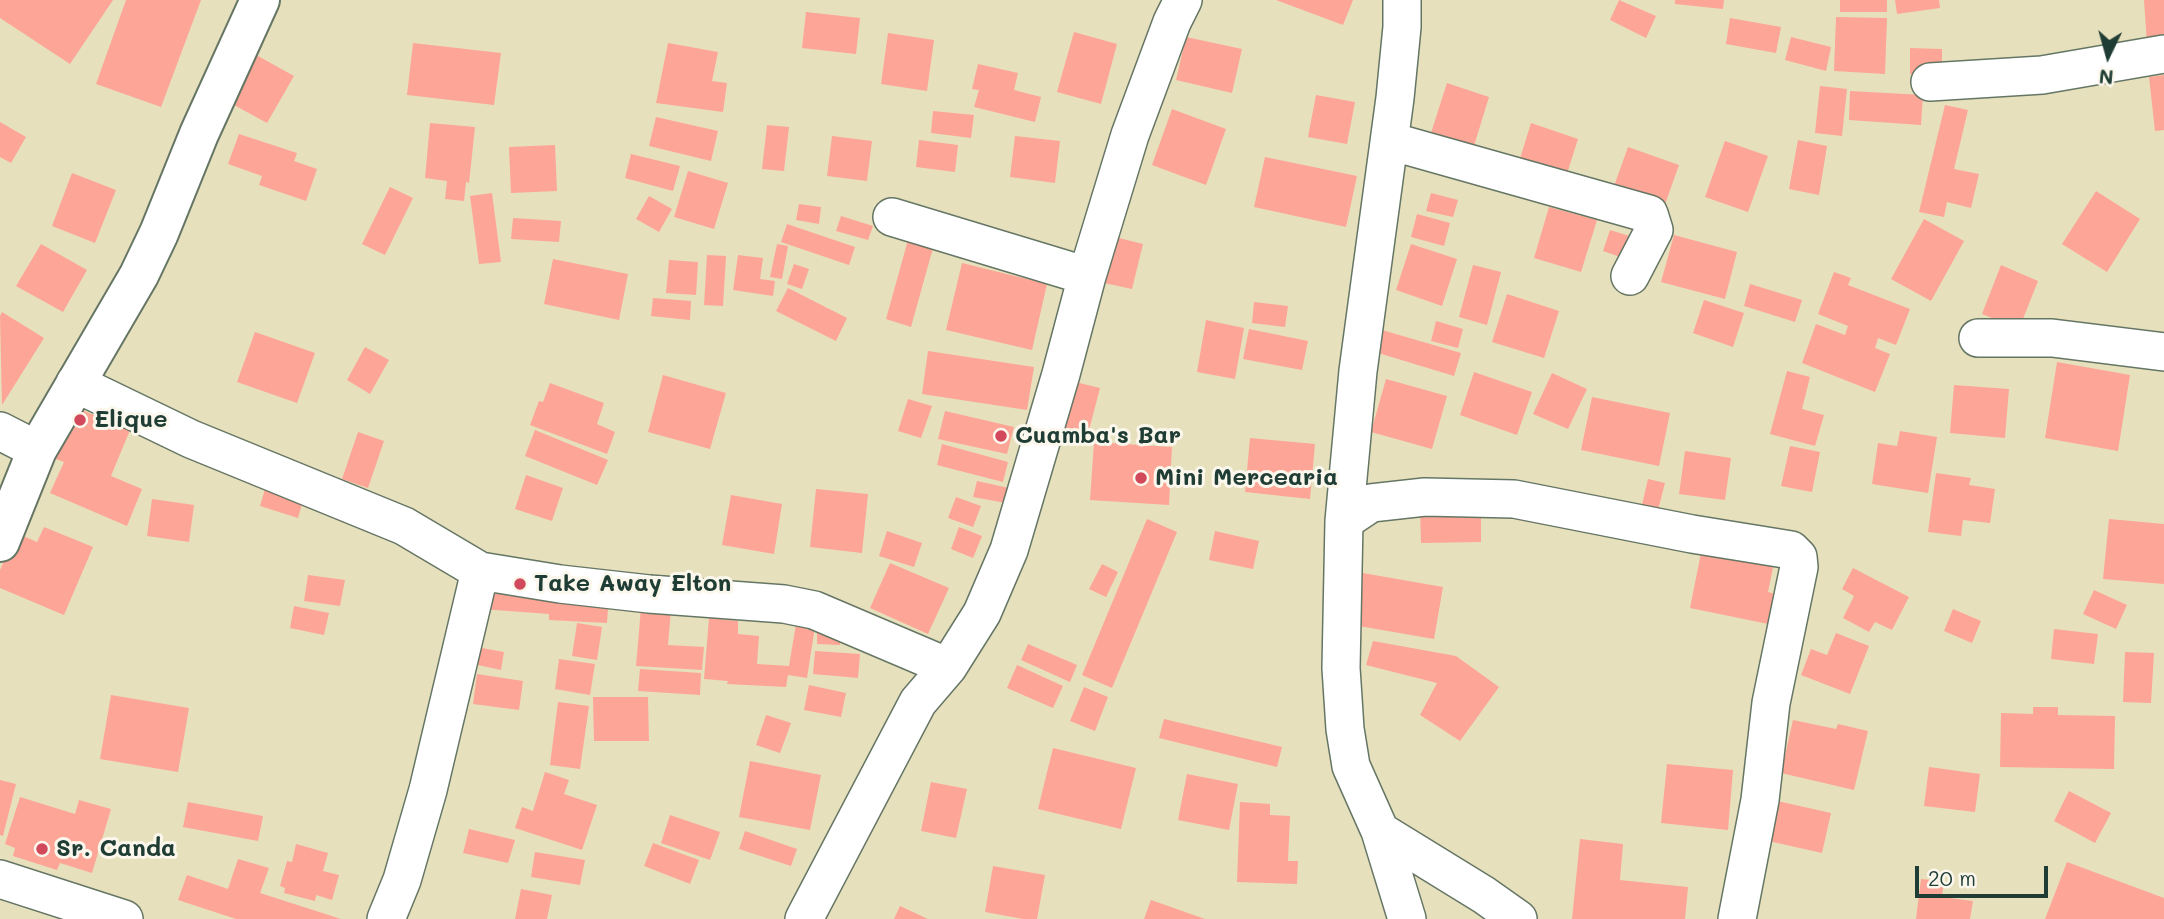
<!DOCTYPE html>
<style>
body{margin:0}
#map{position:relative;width:2164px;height:919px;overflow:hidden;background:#e7e0bd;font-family:Mali,sans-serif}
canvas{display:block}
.north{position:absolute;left:2073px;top:21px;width:70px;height:70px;-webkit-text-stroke:5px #fbf7ec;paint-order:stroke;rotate:185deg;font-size:19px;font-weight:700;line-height:28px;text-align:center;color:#1f3d34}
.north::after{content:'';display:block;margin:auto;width:24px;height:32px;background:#1f3d34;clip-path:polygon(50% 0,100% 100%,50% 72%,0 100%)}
.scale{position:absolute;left:1915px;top:866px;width:133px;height:32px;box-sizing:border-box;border:4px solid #1f3d34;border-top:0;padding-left:9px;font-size:21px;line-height:24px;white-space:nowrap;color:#1f3d34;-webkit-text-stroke:5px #fbf7ec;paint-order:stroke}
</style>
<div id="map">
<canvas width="2164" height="919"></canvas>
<div class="north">N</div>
<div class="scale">20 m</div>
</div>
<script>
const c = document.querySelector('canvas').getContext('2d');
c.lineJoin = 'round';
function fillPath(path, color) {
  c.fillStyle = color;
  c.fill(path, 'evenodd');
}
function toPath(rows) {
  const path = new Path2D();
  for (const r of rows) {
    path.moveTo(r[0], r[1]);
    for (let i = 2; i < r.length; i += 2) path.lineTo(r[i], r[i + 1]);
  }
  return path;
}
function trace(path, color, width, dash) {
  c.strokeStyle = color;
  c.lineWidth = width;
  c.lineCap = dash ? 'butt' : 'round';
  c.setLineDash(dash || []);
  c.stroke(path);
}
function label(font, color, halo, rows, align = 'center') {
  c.font = font + ' Mali,sans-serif';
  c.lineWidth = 6;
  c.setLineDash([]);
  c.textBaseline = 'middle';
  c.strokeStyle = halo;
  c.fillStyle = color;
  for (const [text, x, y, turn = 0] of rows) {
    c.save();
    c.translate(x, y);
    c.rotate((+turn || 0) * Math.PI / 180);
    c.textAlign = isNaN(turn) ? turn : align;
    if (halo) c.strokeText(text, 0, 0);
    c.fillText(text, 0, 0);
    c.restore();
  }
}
const building = toPath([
 [0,0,113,0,70,64,0,18],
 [126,0,201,0,161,107,96,84],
 [1276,0,1353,0,1343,25],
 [1619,0,1656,16,1646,38,1610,20],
 [1675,0,1724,0,1723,9,1675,4],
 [1840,0,1887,0,1887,12,1840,12],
 [1895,0,1939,0,1940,8,1897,14],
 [2144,0,2164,0,2164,43,2147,44],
 [806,12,860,18,856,54,802,48],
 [1836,17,1887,18,1885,74,1834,71],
 [1730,18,1781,27,1776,53,1726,44],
 [1074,32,1117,44,1101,104,1057,92],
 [888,33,934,40,927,91,881,84],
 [1186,37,1242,49,1232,93,1176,80],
 [1791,37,1831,47,1826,71,1785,60],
 [413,43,501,53,494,105,407,95],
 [668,43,718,52,712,81,727,83,723,112,656,103],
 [1910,48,1942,49,1942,75,1910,74],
 [249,51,294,76,267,123,223,99],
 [978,64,1018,73,1014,90,1041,97,1035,122,974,107,979,90,972,89],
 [2164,75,2164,130,2155,131,2149,77],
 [1447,83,1489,97,1473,149,1430,136],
 [1820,86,1847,89,1842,136,1815,133],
 [1850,91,1923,95,1921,125,1849,120],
 [1316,95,1355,102,1347,144,1308,137],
 [1945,105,1968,110,1954,169,1979,174,1971,208,1947,202,1944,217,1919,212],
 [1172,109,1226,129,1206,185,1152,165],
 [933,111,974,115,971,138,931,133],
 [656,117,718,131,711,161,649,146],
 [0,122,26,137,11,163,0,157],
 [430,123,475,127,469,183,466,182,464,201,445,199,447,181,425,178],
 [1531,123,1578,139,1565,180,1518,165],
 [767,125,789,127,784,171,762,169],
 [239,134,297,153,294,161,317,169,306,201,259,185,262,176,228,164],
 [832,136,872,141,867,181,827,176],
 [1015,136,1060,141,1055,183,1010,177],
 [919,140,958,145,955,172,916,167],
 [1798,140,1827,146,1819,195,1789,189],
 [1725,141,1768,156,1748,212,1705,197],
 [555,145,557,191,511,193,509,147],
 [1628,147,1679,165,1664,207,1613,189],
 [631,154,680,166,673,191,625,178],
 [1265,157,1357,176,1346,227,1254,207],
 [688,171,728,183,714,229,674,217],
 [72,173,116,190,95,243,52,226],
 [390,187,413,198,385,255,362,244],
 [2096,191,2140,219,2107,272,2062,244],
 [492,193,501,262,479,264,470,196],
 [1431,193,1458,200,1453,217,1426,211],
 [649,196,672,209,659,232,636,219],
 [799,204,821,207,819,224,796,220],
 [1549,207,1597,220,1581,272,1534,258],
 [1417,214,1450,223,1444,246,1411,237],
 [841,216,873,226,868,240,836,231],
 [513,218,561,221,559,242,511,239],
 [1924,219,1964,241,1931,301,1891,279],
 [787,224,855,247,849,265,781,242],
 [1610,230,1633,237,1626,259,1603,251],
 [1674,235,1737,252,1725,299,1661,282],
 [1115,237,1143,244,1132,289,1104,283],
 [908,240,933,248,911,327,886,319],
 [41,244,87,270,63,312,16,286],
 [777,244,788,246,782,279,770,277],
 [1411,244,1457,259,1442,306,1396,290],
 [707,255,726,256,723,306,704,305],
 [738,255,763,258,760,279,775,281,773,296,733,290],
 [553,259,628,274,619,320,544,304],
 [669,260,698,262,696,295,666,293],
 [962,263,1047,284,1032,350,946,330],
 [794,264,809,269,802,289,787,284],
 [1473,265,1501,272,1487,325,1459,317],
 [2001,265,2038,281,2019,329,1982,314],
 [1834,272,1851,278,1848,285,1910,309,1896,345,1878,338,1875,348,1890,354,1875,392,1802,363,1816,324,1845,335,1848,326,1818,314],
 [1750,284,1802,300,1795,322,1744,306],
 [788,288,847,318,836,341,776,311],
 [1507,294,1559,311,1544,358,1492,342],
 [653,298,691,301,690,320,651,316],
 [1704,300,1744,313,1733,347,1693,333],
 [1254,302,1288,306,1285,327,1252,323],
 [2,312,44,338,2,405,0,316],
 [1206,320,1244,328,1235,379,1197,372],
 [1436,321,1463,329,1458,348,1431,341],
 [1249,329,1308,341,1302,370,1243,359],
 [1382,330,1461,353,1454,376,1375,352],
 [255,332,315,353,297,403,237,382],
 [365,347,389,360,370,394,347,380],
 [928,351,1034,367,1027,410,922,394],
 [2057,362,2130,375,2118,451,2045,438],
 [1787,371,1810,377,1802,409,1824,415,1815,446,1770,434],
 [1474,372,1532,392,1517,435,1460,415],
 [1552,373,1587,389,1568,429,1533,414],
 [663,375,726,393,710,449,648,432],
 [1386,379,1447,396,1432,449,1371,432],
 [1075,382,1100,388,1088,434,1062,427],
 [550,383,604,403,597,424,615,432,607,454,530,425,539,401,543,402],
 [1954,385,2009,389,2005,438,1950,433],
 [1592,397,1670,413,1659,466,1581,450],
 [908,399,932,406,921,438,898,431],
 [67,404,130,430,111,476,142,489,127,526,50,493,64,462,45,455],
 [945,411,1014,427,1007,454,938,439],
 [535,430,608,460,597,485,525,456],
 [1900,431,1937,437,1928,493,1872,484,1878,443,1897,446],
 [358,432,384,441,368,488,342,479],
 [1250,438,1315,444,1310,499,1245,492],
 [1094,442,1172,447,1169,505,1090,500],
 [942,444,1008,462,1003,482,937,465],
 [1790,446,1820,452,1812,492,1781,486],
 [1685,451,1731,458,1725,500,1679,494],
 [1936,473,1971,478,1969,485,1995,489,1990,523,1963,520,1961,536,1928,532],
 [526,475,563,488,552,521,515,509],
 [268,479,306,490,298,518,260,506],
 [1648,479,1665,483,1658,510,1642,505],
 [977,481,1009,488,1006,503,973,497],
 [816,489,868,494,862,553,810,547],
 [731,495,782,504,774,554,722,545],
 [956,497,981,506,973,527,948,518],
 [152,499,194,505,189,542,147,536],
 [1481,508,1481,542,1421,543,1420,509],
 [1147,519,1177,532,1112,688,1082,675],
 [2109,519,2164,524,2164,584,2103,579],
 [44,527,93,547,64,615,0,588,0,570,16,533,37,542],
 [959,527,982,536,973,558,951,549],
 [887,531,922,543,914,567,879,556],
 [1215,531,1259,541,1253,569,1209,560],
 [1702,548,1774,563,1768,592,1779,595,1773,625,1690,608],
 [890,563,949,588,928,634,870,608],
 [1102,564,1118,572,1106,597,1089,589],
 [1853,568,1909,597,1892,630,1875,622,1869,632,1843,618,1854,596,1842,589],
 [1357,572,1443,587,1434,639,1347,624],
 [308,575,345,580,340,606,304,601],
 [483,584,609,593,607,623,549,620,549,614,481,609],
 [2094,590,2127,605,2116,629,2083,614],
 [294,606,329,613,324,635,290,628],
 [641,608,671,610,668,645,704,647,702,670,636,666],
 [1953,609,1981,621,1972,643,1944,631],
 [709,618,738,621,738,634,759,636,757,664,789,666,796,624,815,627,807,678,788,675,786,687,727,684,728,681,704,679],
 [577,623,602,627,597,660,572,656],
 [817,625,840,625,840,645,817,644],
 [2054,629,2098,634,2094,664,2051,659],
 [1836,633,1869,646,1850,694,1801,675,1811,649,1827,655],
 [1373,641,1456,656,1499,687,1460,741,1420,715,1437,683,1366,665],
 [1028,644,1077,665,1070,682,1021,660],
 [471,646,504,652,501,670,468,663],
 [815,651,860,654,858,678,813,674],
 [2125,652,2154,653,2151,703,2123,702],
 [559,659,595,664,590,695,555,689],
 [1017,665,1063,686,1053,708,1007,688],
 [640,669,701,673,700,695,638,691],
 [477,674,523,681,519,710,473,704],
 [809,685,846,693,841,717,804,710],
 [1084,687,1108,697,1095,731,1070,721],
 [111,695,189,708,178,772,100,759],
 [593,697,648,697,649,741,594,741],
 [558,702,589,706,580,769,550,765],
 [2033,707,2058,707,2058,715,2115,716,2114,769,2000,767,2001,713,2033,714],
 [766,715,791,723,780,753,756,745],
 [1164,719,1282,747,1277,767,1159,738],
 [1793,720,1836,729,1838,724,1868,731,1854,790,1781,773],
 [1053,748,1136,768,1121,829,1038,809],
 [750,761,821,775,810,830,739,817],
 [1667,764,1733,770,1728,830,1661,823],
 [1929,767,1980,774,1975,812,1924,806],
 [545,772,569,780,564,794,597,805,582,850,515,828,522,807,533,811],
 [1187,774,1238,784,1229,830,1178,820],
 [0,780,16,784,3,836,0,835],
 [931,782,967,789,956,838,921,831],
 [2069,791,2111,813,2095,843,2054,821],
 [20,797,75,814,79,800,111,809,92,873,60,863,57,870,13,856,15,848,5,844],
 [1773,800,1831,813,1822,853,1764,840],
 [188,802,263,816,258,841,183,827],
 [1240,802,1270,804,1270,815,1290,816,1288,861,1298,861,1297,884,1237,882],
 [670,815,720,832,710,860,661,843],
 [469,829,515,840,508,863,463,853],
 [745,831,797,849,791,866,739,849],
 [1580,839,1623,844,1620,880,1688,887,1685,919,1572,919],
 [653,843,699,860,690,884,644,866],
 [296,844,328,853,323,871,339,875,332,900,316,895,315,901,284,893,285,888,280,886,287,861,292,862],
 [535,852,585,860,580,885,531,877],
 [238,859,269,868,260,893,341,919,236,919,178,900,187,875,228,889],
 [2067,862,2164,898,2164,919,2045,919],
 [993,866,1045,875,1037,919,1023,919,985,912],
 [1921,879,1944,881,1942,897,1973,901,1970,919,1916,919],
 [521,889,552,895,547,919,515,919],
 [1151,900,1205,919,1144,919],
 [900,906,928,919,894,919]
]);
const minor = toPath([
 [1402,0,1402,27,1395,98,1358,371,1344,521,1341,668,1345,729,1351,766,1380,831,1407,919],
 [1930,82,2042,75,2164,54],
 [1390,141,1649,214,1654,230,1630,276],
 [892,217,1087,276],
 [1978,338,2052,338,2164,352],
 [75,383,191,439,404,526,480,571,560,584,649,594,784,604,814,610,948,667],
 [0,431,37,450],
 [1344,521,1371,503,1425,497,1514,499,1692,534,1791,550,1798,557,1799,567,1771,703,1760,800,1737,919],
 [1380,831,1484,895,1518,919],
 [0,879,124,919],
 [386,919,402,880,428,790,480,571],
 [804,919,918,702,948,667,982,613,1009,550,1061,374,1087,276,1130,135,1172,22,1183,0]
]);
const tertiary = toPath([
 [0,542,37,450,139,275,159,233,199,134,260,0]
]);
const markers = [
 [80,420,7,"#d1495b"],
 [1001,436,7,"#d1495b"],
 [1141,478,7,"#d1495b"],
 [520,584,7,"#d1495b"],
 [42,849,7,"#d1495b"]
];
const poiNames = [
 ["Elique",94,420],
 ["Cuamba's Bar",1015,436],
 ["Mini Mercearia",1155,478],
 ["Take Away Elton",534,584],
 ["Sr. Canda",56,849]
];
fillPath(building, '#fda596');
trace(minor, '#657664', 40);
trace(tertiary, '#657664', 42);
trace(minor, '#fff', 37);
trace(tertiary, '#fff', 38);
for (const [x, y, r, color] of markers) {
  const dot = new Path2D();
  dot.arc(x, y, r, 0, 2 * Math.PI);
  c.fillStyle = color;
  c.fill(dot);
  trace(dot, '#fbf7ec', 2.5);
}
label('bold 24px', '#1f3d34', '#fbf7ec', poiNames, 'left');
</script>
